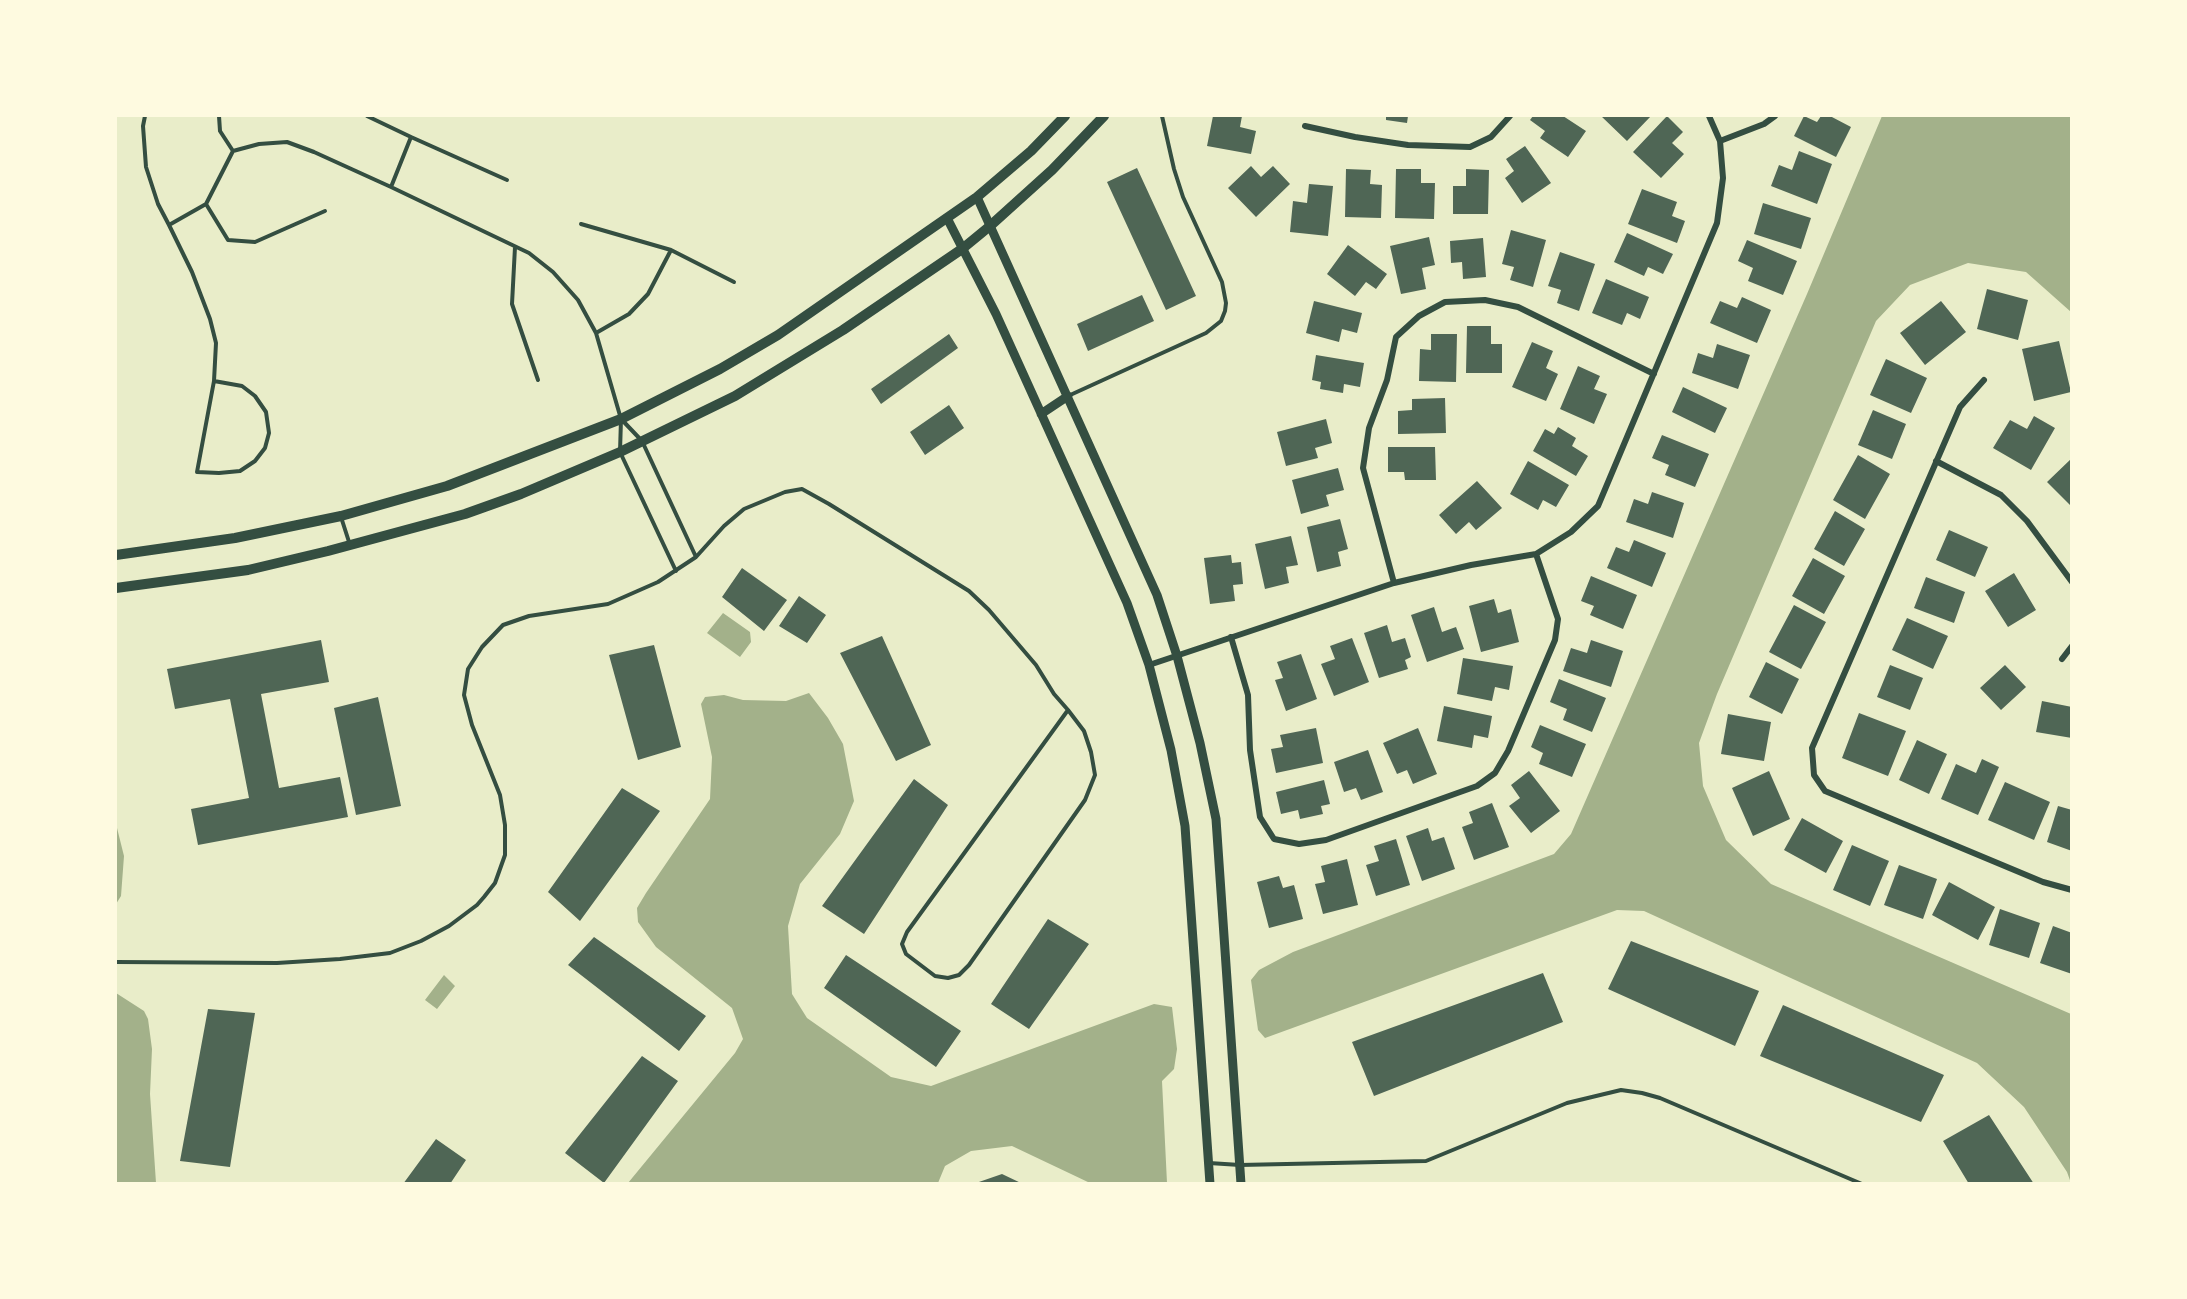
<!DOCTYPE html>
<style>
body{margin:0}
#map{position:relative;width:2187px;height:1299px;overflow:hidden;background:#e9edc9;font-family:"Sofia Sans Condensed",sans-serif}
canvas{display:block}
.frame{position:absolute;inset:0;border:117px solid #fefae0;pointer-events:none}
</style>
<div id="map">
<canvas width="2187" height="1299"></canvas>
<div class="frame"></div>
</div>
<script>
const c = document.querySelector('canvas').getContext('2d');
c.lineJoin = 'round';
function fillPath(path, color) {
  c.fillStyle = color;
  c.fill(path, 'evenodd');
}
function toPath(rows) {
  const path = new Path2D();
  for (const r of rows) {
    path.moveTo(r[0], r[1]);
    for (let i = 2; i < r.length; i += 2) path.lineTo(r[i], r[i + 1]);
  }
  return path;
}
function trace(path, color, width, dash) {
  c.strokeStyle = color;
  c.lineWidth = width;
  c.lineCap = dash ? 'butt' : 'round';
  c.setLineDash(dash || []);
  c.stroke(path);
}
const water = toPath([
 [1882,116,2071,116,2071,312,2026,272,1968,263,1910,285,1876,321,1717,694,1699,743,1703,786,1726,840,1771,884,2071,1014,2071,1183,2067,1172,2024,1107,1977,1063,1644,911,1617,910,1265,1038,1258,1030,1251,980,1259,970,1293,952,1554,854,1571,834,1807,294],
 [723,613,750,632,751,642,740,657,707,633],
 [809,693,828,718,843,744,854,801,840,834,800,884,788,926,792,994,807,1018,891,1077,931,1086,1154,1004,1172,1007,1177,1049,1174,1069,1162,1081,1167,1183,1090,1183,1012,1146,971,1151,945,1166,938,1183,628,1183,735,1053,743,1039,732,1008,656,947,638,922,637,908,646,893,710,799,712,757,701,704,705,697,724,695,743,700,786,701],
 [116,824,124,856,121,896,116,904],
 [444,975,455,986,437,1009,425,1000],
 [116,993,144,1011,148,1019,152,1049,150,1094,156,1183,116,1183]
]);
const building = toPath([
 [1213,116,1242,116,1240,127,1256,131,1251,154,1207,146],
 [1386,116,1408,116,1407,123,1386,120],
 [1533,116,1563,116,1586,131,1568,157,1540,138,1545,131,1530,120],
 [1601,116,1651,116,1627,141],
 [1667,116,1683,132,1672,143,1684,154,1661,178,1633,152],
 [1804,116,1817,122,1821,116,1830,116,1851,127,1836,157,1794,136],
 [1525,146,1551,183,1522,203,1505,178,1514,171,1506,159],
 [1799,151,1832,164,1817,204,1771,186,1779,165,1792,170],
 [1251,166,1261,177,1273,166,1290,184,1256,217,1228,188],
 [1137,168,1196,296,1166,310,1107,182],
 [1346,169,1371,170,1370,184,1382,185,1381,218,1345,217],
 [1396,169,1421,169,1421,183,1435,183,1434,219,1395,218],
 [1466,169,1489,170,1488,214,1453,214,1453,186,1466,186],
 [1309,184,1333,186,1328,236,1290,232,1293,201,1307,203],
 [1642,189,1677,202,1672,216,1685,221,1677,243,1628,224],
 [1763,203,1811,218,1801,249,1754,234],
 [1511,230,1546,240,1533,287,1510,280,1514,267,1502,264],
 [1627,233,1673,254,1663,274,1648,267,1644,276,1614,262],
 [1429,237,1435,265,1422,268,1426,289,1401,294,1390,246],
 [1483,238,1486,277,1463,279,1462,262,1451,263,1450,241],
 [1747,240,1797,261,1783,295,1748,281,1753,268,1738,261],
 [1348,245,1387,274,1376,289,1366,282,1355,296,1327,274],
 [1560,252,1595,264,1579,311,1557,303,1561,290,1548,286],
 [1606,279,1649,297,1640,319,1627,313,1622,325,1592,313],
 [1987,289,2028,300,2018,340,1977,329],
 [1142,295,1154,321,1088,351,1077,324],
 [1742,297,1771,310,1757,343,1710,323,1720,301,1737,308],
 [1314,301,1362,313,1357,333,1342,329,1339,342,1306,333],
 [1941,301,1966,332,1925,365,1900,333],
 [1467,326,1491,326,1491,344,1502,344,1502,373,1466,373],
 [949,334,958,348,881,404,871,389],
 [1431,334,1457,334,1456,382,1419,381,1420,349,1431,350],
 [2059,341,2071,392,2034,401,2022,349],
 [1532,342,1553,351,1546,368,1558,374,1546,401,1512,387],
 [1717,344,1750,355,1738,389,1692,373,1698,353,1713,358],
 [1316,355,1364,363,1360,387,1344,384,1343,393,1320,389,1321,382,1312,380],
 [1886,359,1927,378,1911,413,1870,395],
 [1578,366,1600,376,1594,389,1607,394,1594,424,1560,409],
 [1683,387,1727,408,1715,433,1672,412],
 [1445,398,1446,433,1398,434,1398,411,1412,410,1412,399],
 [949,405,964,428,925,455,910,432],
 [1873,410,1906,424,1892,459,1858,445],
 [2034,416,2055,428,2031,470,1993,448,2010,420,2027,429],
 [1326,419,1332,443,1315,448,1318,458,1286,466,1277,432],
 [1558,427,1576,438,1572,446,1588,456,1576,476,1533,451,1545,429,1554,434],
 [1662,435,1709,454,1695,487,1665,475,1669,465,1652,458],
 [1388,447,1435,447,1436,480,1405,480,1404,472,1388,472],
 [1858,455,1890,474,1865,519,1833,500],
 [2072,458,2072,507,2047,482],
 [1528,461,1569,485,1556,507,1543,500,1538,510,1510,494],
 [1338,468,1344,490,1326,495,1329,506,1301,514,1292,480],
 [1477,481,1502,508,1476,530,1469,522,1456,534,1439,515],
 [1652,492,1684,503,1673,538,1626,522,1634,499,1648,504],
 [1835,511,1865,529,1844,566,1814,549],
 [1340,519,1348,549,1338,552,1341,566,1317,572,1307,527],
 [1949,530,1988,547,1975,577,1936,560],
 [1291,536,1298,565,1286,567,1289,583,1265,589,1255,544],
 [1634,540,1666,553,1652,587,1607,568,1616,547,1629,552],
 [1231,555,1232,563,1241,562,1243,584,1233,585,1235,601,1210,604,1204,558],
 [1813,558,1845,576,1824,614,1792,596],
 [742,568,787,600,764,631,722,597],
 [2014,573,2036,610,2008,627,1985,591],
 [1591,576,1637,595,1623,629,1590,615,1594,606,1581,601],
 [1926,577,1965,592,1954,623,1914,608],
 [799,596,826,615,807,643,779,626],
 [1494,599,1498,613,1511,609,1519,642,1481,652,1469,606],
 [1794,605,1826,622,1801,669,1769,652],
 [1434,607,1442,632,1456,627,1464,649,1427,662,1411,615],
 [1907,618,1948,636,1933,669,1892,650],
 [1387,625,1392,642,1405,638,1411,657,1405,660,1408,669,1379,678,1364,633],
 [882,636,931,745,896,761,840,653],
 [1352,638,1369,682,1334,696,1321,664,1335,659,1330,646],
 [321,640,329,682,261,694,279,788,340,777,348,817,198,845,191,809,249,798,230,699,175,709,167,669],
 [1591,640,1623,651,1611,687,1563,671,1571,648,1587,653],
 [654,645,681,747,638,760,609,655],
 [1301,654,1317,699,1286,711,1275,680,1283,678,1277,662],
 [1463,658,1513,666,1509,690,1495,687,1492,701,1457,694],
 [1766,662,1799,679,1782,714,1749,697],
 [1890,665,1923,678,1910,710,1877,697],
 [2005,665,2026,687,2001,710,1980,688],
 [1559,679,1606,698,1592,732,1563,720,1567,709,1550,702],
 [378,697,401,806,356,815,334,708],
 [2042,701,2072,707,2072,738,2036,732],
 [1444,706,1492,716,1488,738,1474,735,1472,748,1437,741],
 [1859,713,1906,731,1888,776,1842,758],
 [1728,714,1771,722,1764,761,1721,754],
 [1540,725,1586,744,1572,777,1539,764,1543,753,1531,747],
 [1316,728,1323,763,1276,773,1271,749,1283,747,1280,735],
 [1418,728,1437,774,1413,784,1407,770,1397,774,1383,743],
 [1917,740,1947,754,1929,794,1899,780],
 [1368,750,1383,792,1361,800,1356,788,1344,792,1334,762],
 [1982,759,1999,767,1978,815,1941,799,1956,764,1976,773],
 [1529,771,1560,811,1531,833,1509,806,1520,798,1511,785],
 [1769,771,1790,819,1753,836,1732,788],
 [914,779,948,805,864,934,822,906],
 [1324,780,1330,804,1321,806,1323,814,1300,819,1298,810,1281,814,1276,792],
 [2005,782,2050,802,2034,840,1988,820],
 [622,788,660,811,580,921,548,892],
 [1492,803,1509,847,1474,860,1462,827,1473,823,1469,812],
 [2058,806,2072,810,2072,851,2047,842],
 [1802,818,1843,841,1826,873,1784,850],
 [1428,828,1432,841,1444,837,1455,869,1422,881,1406,836],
 [1396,839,1410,885,1376,896,1366,865,1379,861,1374,846],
 [1852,845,1889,861,1870,906,1833,890],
 [1347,859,1358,905,1323,914,1315,884,1325,882,1321,866],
 [1899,865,1937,879,1923,919,1884,905],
 [1279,876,1283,888,1294,885,1303,919,1269,928,1257,882],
 [1949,882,1995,907,1978,940,1932,915],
 [2000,909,2040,923,2029,958,1989,945],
 [1048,919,1089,944,1029,1029,991,1004],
 [2053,926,2072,933,2072,974,2040,963],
 [594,937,706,1016,679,1051,568,965],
 [1631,941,1759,991,1735,1046,1608,989],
 [846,955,961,1031,936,1067,824,988],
 [1543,973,1563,1022,1374,1096,1352,1042],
 [1783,1005,1944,1075,1921,1122,1760,1056],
 [208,1009,255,1013,230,1167,180,1161],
 [642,1056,678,1081,604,1183,565,1153],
 [1989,1115,2034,1184,1969,1184,1943,1141],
 [436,1139,466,1160,450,1184,403,1184],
 [1002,1174,1023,1184,976,1184,976,1183]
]);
const service = toPath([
 [145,116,143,126,146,167,158,204,169,225],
 [219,116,220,131,233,151],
 [367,116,411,137,391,187],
 [411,137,507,180],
 [206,204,228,240,255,242,325,211],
 [581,224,671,250,648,294,629,314,596,333],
 [515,247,512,304,538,380],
 [671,250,734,282],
 [214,381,197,472,219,473,240,471,255,461,265,448,269,433,266,412,255,396,242,386,214,381,216,343,210,319,192,272,169,225,206,204,233,151,259,144,287,142,314,152,391,187,529,253,553,272,578,300,596,333,621,419,620,452,676,571],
 [1068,396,1206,333,1221,321,1225,311,1226,303,1222,282,1183,197,1174,169,1162,116],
 [623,421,642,441,696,557],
 [341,517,350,545],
 [116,962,277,963,340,959,390,953,421,941,449,926,477,905,484,897,495,883,505,855,505,825,500,795,472,725,464,695,468,669,482,647,503,625,529,616,608,604,658,582,696,557,724,526,744,509,785,492,802,489,829,504,969,591,989,610,1036,665,1054,694,1068,710,1084,731,1091,752,1095,775,1085,800,969,965,959,975,948,978,935,976,906,954,902,944,907,932,1068,710],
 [1209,1163,1240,1165,1426,1161,1567,1103,1621,1090,1642,1093,1660,1098,1862,1184]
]);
const minor = toPath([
 [1709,116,1720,141],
 [1305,126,1355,137,1408,145,1470,147,1491,137,1510,116],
 [1984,380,1960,407,1812,748,1814,775,1825,791,2043,882,2072,890],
 [1936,461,2001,495,2027,521,2072,582],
 [1394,583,1363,468,1369,428,1387,380,1396,337,1419,316,1445,302,1485,300,1518,307,1654,374],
 [1231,637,1248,695,1250,750,1260,817,1274,839,1299,844,1326,840,1477,786,1495,773,1508,751,1555,640,1558,619,1536,554],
 [2062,659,2072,646],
 [1149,665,1394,583,1471,565,1536,554,1571,532,1598,506,1717,223,1723,178,1720,141,1764,124,1775,116]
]);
const tertiary = toPath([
 [977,197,1157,595,1177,656,1200,743,1216,819,1241,1184],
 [947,218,996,314,1127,603,1149,665,1171,750,1185,826,1210,1184],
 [1041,414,1068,396]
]);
const secondary = toPath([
 [116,555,235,538,341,516,447,486,621,419,720,369,778,335,977,197,1031,151,1065,116],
 [116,588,248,570,328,551,465,514,521,494,620,452,735,396,843,330,962,249,990,226,1052,170,1104,116]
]);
fillPath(water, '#a3b18a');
fillPath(building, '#4f6655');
trace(service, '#344e41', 4);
trace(minor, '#344e41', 6);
trace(tertiary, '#344e41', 9);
trace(secondary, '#344e41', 10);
</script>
